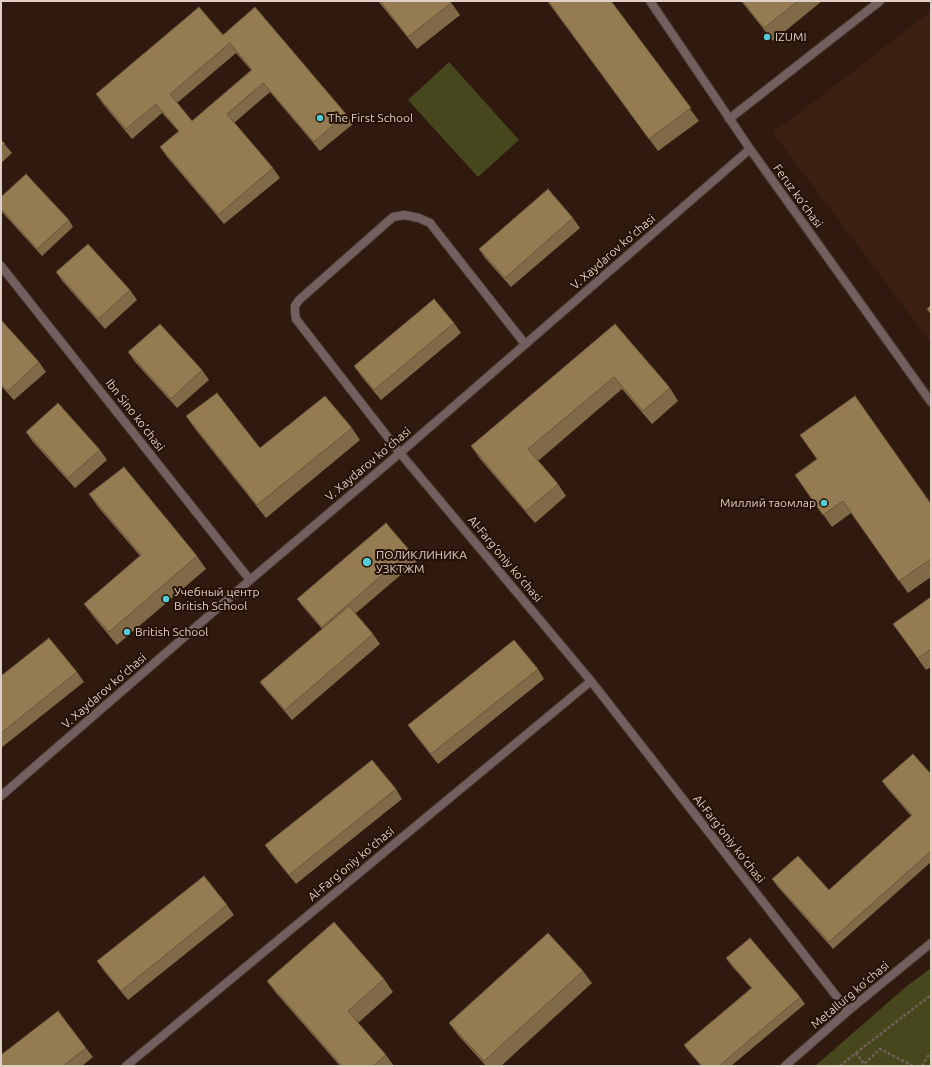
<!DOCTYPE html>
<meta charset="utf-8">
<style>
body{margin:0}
#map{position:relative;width:932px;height:1067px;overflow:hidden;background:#301a0f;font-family:Ubuntu,sans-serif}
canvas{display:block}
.frame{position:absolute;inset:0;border:2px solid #decfc7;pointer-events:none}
</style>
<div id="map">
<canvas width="932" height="1067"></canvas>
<div class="frame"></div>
</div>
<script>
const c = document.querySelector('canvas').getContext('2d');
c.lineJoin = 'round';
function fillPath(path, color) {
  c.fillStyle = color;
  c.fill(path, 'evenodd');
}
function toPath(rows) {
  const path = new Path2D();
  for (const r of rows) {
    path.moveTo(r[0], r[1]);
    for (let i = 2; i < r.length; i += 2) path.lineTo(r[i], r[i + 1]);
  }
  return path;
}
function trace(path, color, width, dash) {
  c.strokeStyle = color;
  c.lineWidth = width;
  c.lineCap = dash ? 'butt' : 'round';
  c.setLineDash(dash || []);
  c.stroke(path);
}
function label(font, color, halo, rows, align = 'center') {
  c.font = font + ' Ubuntu,sans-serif';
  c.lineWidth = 4;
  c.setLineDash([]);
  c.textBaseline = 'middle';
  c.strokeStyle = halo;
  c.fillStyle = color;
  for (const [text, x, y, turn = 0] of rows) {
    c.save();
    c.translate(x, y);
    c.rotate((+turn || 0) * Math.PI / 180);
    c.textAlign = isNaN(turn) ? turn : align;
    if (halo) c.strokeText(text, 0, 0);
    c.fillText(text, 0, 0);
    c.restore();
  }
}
const built = toPath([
 [931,11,931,343,773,133]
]);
const green = toPath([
 [449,62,519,140,478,177,408,100],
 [931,968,931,1066,815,1066,907,986]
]);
const path = toPath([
 [856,1053,931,995],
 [840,1066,856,1053,864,1064,880,1049,913,1066],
 [922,1066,928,1056,931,1054]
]);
const lane = toPath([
 [400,453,296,319,295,313,295,306,299,300,393,217,404,215,419,218,430,223,525,344]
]);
const street = toPath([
 [650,1,750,149,931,402],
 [729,119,880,1],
 [1,266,250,580],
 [400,453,591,681,848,1011],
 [1,796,250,580,400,453,750,149],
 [126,1066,591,681],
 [785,1066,848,1011,931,943]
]);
const wall = toPath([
 [378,1,450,1,460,15,417,49],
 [547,1,611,1,699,121,658,151],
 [741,1,822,1,773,41],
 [223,35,346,114,353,124,320,151,270,92,234,123,273,168,280,178,224,224,167,157,160,147,179,132,162,113,132,139,103,104,96,94],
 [236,53,251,70,192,121,177,103],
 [1,140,12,153,1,163],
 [1,197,69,220,73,227,42,256,1,211],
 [573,218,580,228,511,287,485,258,479,249],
 [56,272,130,290,137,300,105,329,63,282],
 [1,320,39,362,46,372,14,400,1,386],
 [454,323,461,333,381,400,361,376,354,366],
 [615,324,670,388,678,401,652,424,622,389,538,461,558,484,566,496,535,523,480,459,471,446],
 [128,352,202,370,209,380,177,408,135,362],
 [186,416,260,448,352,428,360,440,266,518,195,429],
 [26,432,100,450,107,460,75,488,33,442],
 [795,475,931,504,931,577,908,593,851,513,832,527],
 [89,494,197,556,206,569,117,645,93,616,84,604,140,556,98,507],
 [410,551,417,561,355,614,373,634,380,644,292,720,267,691,260,682,322,629,304,608,297,599],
 [931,597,931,667,926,670,893,624],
 [538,669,544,679,438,764,415,735,408,725],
 [77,672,84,682,1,748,1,676],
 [931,774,931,862,833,949,777,886,772,879,829,890,911,816,887,788,882,781],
 [396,789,402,799,296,884,272,855,265,845],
 [227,905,234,915,128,1000,104,971,97,961],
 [726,958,800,997,805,1004,731,1066,701,1066,689,1052,684,1045,751,988,731,965],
 [583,971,592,983,501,1066,486,1066,458,1035,449,1023],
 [384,979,393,992,358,1023,386,1055,394,1066,340,1066,276,993,267,981],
 [86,1048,93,1057,82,1066,1,1066]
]);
const building = toPath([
 [380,1,450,1,451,3,408,37,380,1],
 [548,1,611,1,691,108,649,139,548,1],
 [742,1,798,1,764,28,742,1],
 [199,7,223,35,255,7,346,114,314,142,263,83,227,114,273,168,218,215,160,147,179,131,156,104,126,129,96,94,199,7],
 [230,43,252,70,192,121,170,94,230,43],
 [1,140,5,144,1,147,1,140],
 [26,174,69,220,37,249,1,209,1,197,26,174],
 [548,189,573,218,505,278,479,249,548,189],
 [88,244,130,290,98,319,56,272,88,244],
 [434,299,454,323,374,390,354,366,434,299],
 [931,305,931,314,927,309,931,305],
 [1,320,39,362,8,391,1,384,1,320],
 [160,324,202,370,171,399,128,352,160,324],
 [615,324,670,388,643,411,614,377,528,449,558,484,526,511,471,446,615,324],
 [217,393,260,448,325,396,352,428,257,505,186,416,217,393],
 [855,396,931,504,931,559,899,581,843,501,823,515,795,475,817,459,800,435,855,396],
 [58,403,100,450,68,478,26,432,58,403],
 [124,467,197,556,109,632,84,604,141,555,89,494,124,467],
 [386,523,410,551,322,627,297,599,386,523],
 [931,597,931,649,918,658,893,624,931,597],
 [349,606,373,634,285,710,260,682,349,606],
 [49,638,77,672,1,733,1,676,49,638],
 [514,640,538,669,431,754,408,725,514,640],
 [913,754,931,774,931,851,829,942,772,879,798,856,829,890,912,815,882,781,913,754],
 [372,760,396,789,289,875,265,845,372,760],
 [204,876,227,905,121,991,97,961,204,876],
 [334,922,384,979,348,1011,386,1055,373,1066,342,1066,267,981,334,922],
 [548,933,583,971,484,1061,449,1023,548,933],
 [750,938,800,997,719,1066,702,1066,684,1045,752,988,726,958,750,938],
 [58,1011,86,1048,63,1066,1,1066,1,1055,58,1011]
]);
const markers = [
 [767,37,4,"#52ccd6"],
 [320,118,4,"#52ccd6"],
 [824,503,4,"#52ccd6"],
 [367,562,5,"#52ccd6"],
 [166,599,4,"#52ccd6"],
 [127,632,4,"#52ccd6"]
];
const poiNames = [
 ["IZUMI",775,37],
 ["The First School",328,118],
 ["Миллий таомлар",816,503,"right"],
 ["ПОЛИКЛИНИКА",376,555],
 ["УЗКТЖМ",376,569],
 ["Учебный центр",174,592],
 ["British School",174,606],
 ["British School",135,632]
];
const streetNames = [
 ["Feruz ko‘chasi",798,196,54],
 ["V. Xaydarov ko‘chasi",613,252,-41],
 ["Ibn Sino ko‘chasi",135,415,52],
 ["V. Xaydarov ko‘chasi",368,464,-40],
 ["Al-Farg‘oniy ko‘chasi",505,559,50],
 ["V. Xaydarov ko‘chasi",104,691,-41],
 ["Al-Farg‘oniy ko‘chasi",729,839,52],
 ["Al-Farg‘oniy ko‘chasi",351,864,-40],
 ["Metallurg ko‘chasi",850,995,-40]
];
fillPath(built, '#3b1f10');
fillPath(green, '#47471d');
trace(lane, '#4c372c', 10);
trace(street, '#4c372c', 10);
trace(path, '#725f55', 2.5, [3, 2]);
trace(lane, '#755e5f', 8);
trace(street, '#755e5f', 8);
fillPath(wall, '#806a47');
fillPath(building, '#957b52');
trace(building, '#685639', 1);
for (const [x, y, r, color] of markers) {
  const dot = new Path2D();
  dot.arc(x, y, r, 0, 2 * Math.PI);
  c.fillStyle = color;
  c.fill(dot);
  trace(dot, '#261106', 1.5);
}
label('12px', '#decfc7', '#261106', poiNames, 'left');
label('12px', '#decfc7', '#261106', streetNames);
</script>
